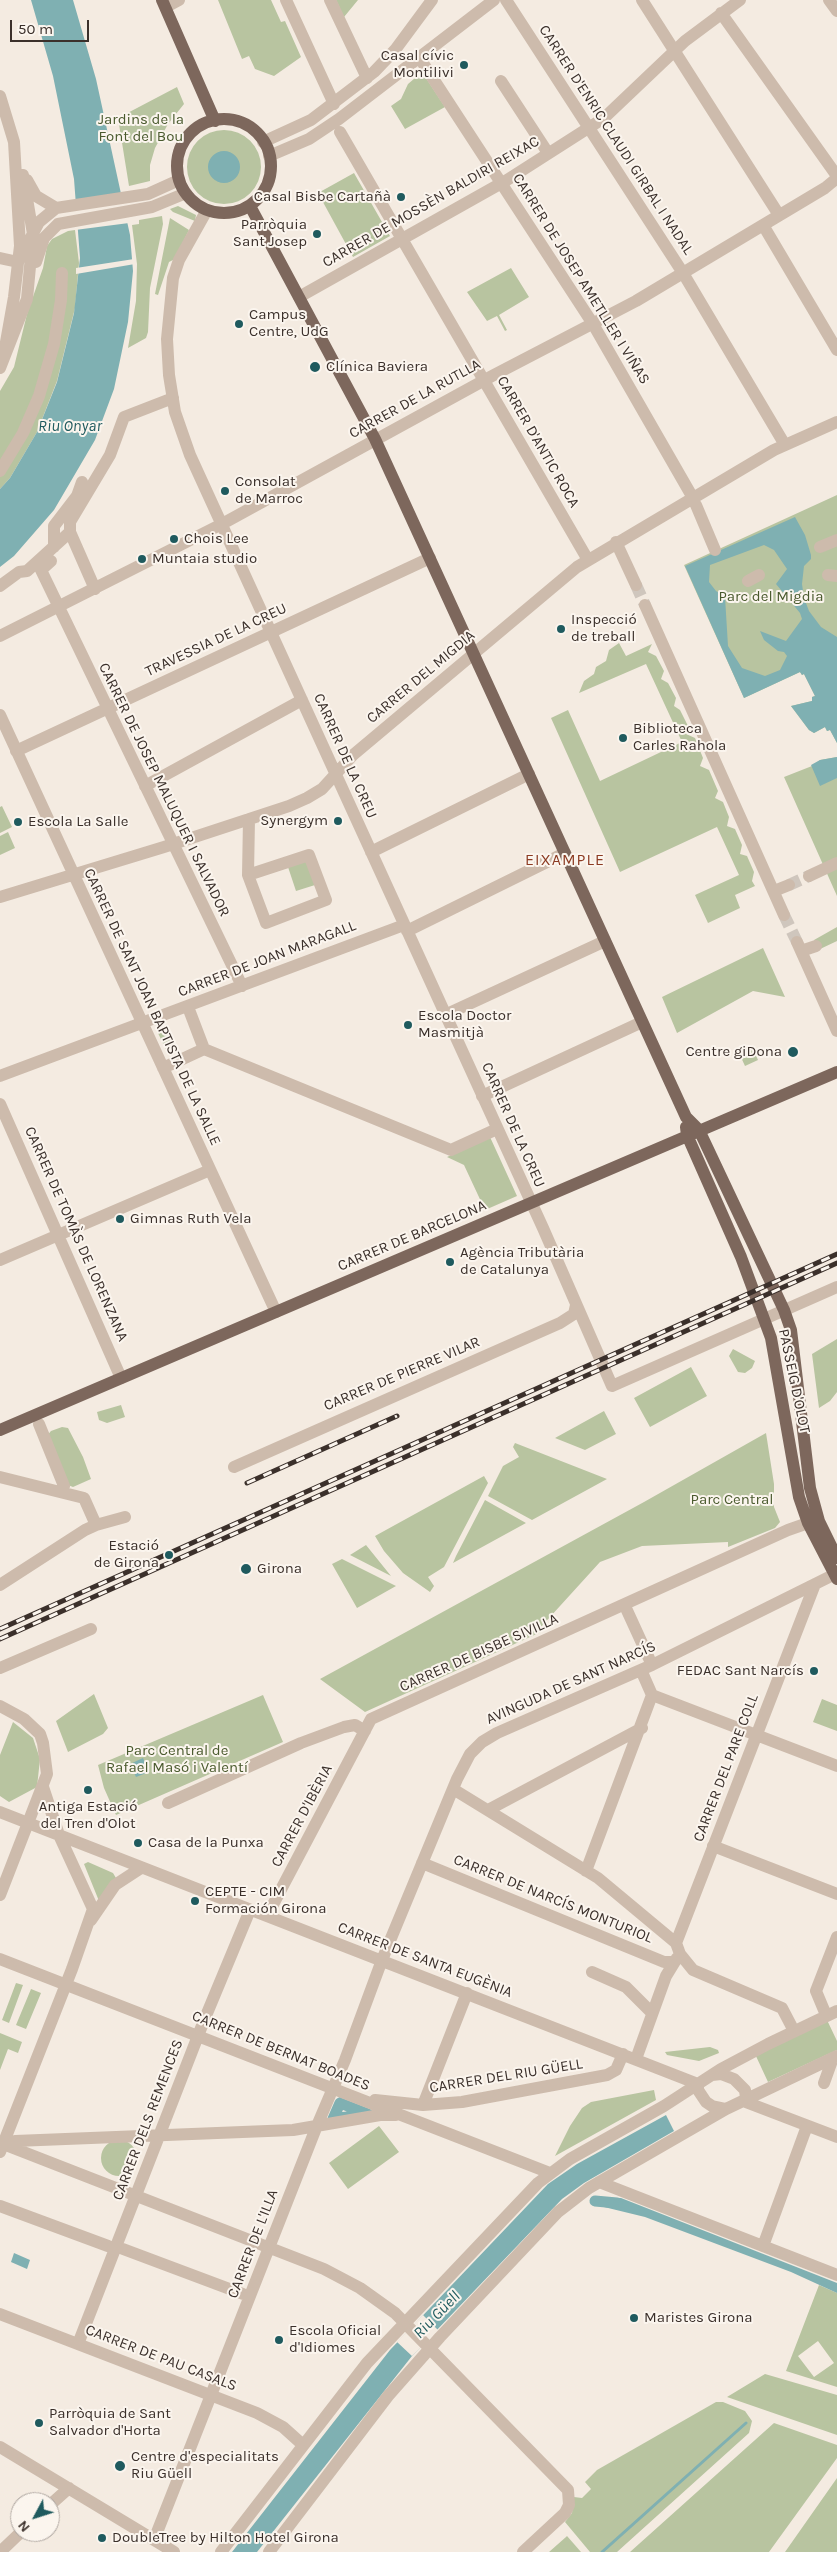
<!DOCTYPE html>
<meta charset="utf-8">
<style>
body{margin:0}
#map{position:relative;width:837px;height:2552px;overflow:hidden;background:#f4ebe1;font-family:Karla,sans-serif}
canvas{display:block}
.north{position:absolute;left:10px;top:2492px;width:50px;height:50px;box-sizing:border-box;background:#fbf5ee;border:1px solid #aea6a0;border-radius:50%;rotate:230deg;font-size:14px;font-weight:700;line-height:20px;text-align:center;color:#3b302b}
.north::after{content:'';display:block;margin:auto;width:18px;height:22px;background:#1f5a5e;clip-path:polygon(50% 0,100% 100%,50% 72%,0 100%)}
.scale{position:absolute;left:10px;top:20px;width:79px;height:22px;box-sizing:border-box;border:2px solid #3b302b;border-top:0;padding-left:6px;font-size:15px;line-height:18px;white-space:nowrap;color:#3b302b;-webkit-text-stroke:4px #fbf5ee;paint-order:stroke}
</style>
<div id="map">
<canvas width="837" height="2552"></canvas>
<div class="north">N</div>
<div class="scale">50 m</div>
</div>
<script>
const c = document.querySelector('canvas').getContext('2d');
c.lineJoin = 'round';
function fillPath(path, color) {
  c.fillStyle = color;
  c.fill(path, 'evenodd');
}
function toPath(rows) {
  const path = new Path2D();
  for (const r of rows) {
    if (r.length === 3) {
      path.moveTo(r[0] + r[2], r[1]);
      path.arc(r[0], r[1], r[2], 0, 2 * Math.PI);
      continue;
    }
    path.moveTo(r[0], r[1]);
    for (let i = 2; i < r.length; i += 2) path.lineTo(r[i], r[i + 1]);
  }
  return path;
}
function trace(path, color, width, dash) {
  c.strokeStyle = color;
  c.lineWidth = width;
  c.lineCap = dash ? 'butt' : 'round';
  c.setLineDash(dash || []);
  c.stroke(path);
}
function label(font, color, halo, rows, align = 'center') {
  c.font = font + ' Karla,sans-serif';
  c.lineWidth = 4;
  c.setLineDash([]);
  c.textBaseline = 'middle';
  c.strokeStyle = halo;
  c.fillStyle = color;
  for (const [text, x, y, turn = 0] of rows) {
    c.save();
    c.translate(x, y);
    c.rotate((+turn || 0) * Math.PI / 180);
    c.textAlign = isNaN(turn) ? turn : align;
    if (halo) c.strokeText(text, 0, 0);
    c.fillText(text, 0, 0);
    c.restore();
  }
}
const green = toPath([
 [218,0,271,0,281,22,285,21,301,57,274,76,255,69,249,56,242,59],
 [336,0,358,0,344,17],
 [422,72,445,107,405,129,391,106,401,99,408,84],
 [177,87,184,104,168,124,155,148,150,165,150,181,129,186,118,118],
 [224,167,37],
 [354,173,390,236,353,257,318,193],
 [178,206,196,215,195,221,173,212,170,209],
 [162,216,163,224,150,288,148,332,146,338,128,348,136,301,137,264,132,225,139,224,139,220],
 [170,218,189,230,175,259,169,262,158,295,155,294],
 [75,230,79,263,75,308,57,381,37,432,10,478,0,489,0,391,14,367,27,314,43,268,47,246,52,239,68,231],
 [511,268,529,297,499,315,507,330,505,331,497,316,487,321,467,292],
 [837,495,837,743,830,730,827,731,825,727,814,733,809,730,791,706,812,701,812,697,815,696,804,674,802,675,800,672,744,698,684,565],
 [619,643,626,656,652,644,648,652,656,656,664,671,661,679,668,683,676,698,674,706,680,710,688,726,686,734,695,738,703,758,700,766,709,770,718,791,715,798,723,802,729,817,727,826,735,829,742,845,740,854,747,856,754,872,752,881,755,886,735,895,740,908,708,923,695,895,739,875,717,827,620,872,551,718,568,710,600,781,682,742,646,664,579,693,584,681,594,674,596,667,606,661,609,650],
 [837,757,837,896,784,777,812,766,820,760],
 [2,806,12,827,0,833,0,807],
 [8,832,15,848,0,855,0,836],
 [307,861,315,885,296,891,288,867],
 [837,927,837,941,818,950,814,940],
 [763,948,785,997,753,991,677,1033,662,997],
 [167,1028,176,1048,167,1052,158,1033],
 [752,1047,758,1060,745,1066,739,1053],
 [490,1137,517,1196,485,1210,464,1165,447,1157],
 [837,1339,837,1392,830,1401,819,1408,812,1354],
 [733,1349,755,1361,752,1368,745,1373,738,1372,729,1356],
 [691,1367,707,1396,650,1427,634,1398],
 [121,1405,125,1417,107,1423,99,1420,97,1412],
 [604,1411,616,1434,585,1450,555,1438],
 [62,1427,68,1428,83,1457,91,1479,73,1487,68,1485,46,1437,51,1431],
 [766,1433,774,1484,774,1507,780,1522,775,1528,728,1547,728,1542,642,1546,600,1562,540,1628,541,1632,365,1712,320,1679,644,1502],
 [515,1443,607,1479,532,1520,488,1496,503,1466,519,1457,513,1447],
 [484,1476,488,1483,444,1567,428,1577,434,1586,430,1592,403,1573,384,1551,375,1536],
 [485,1500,526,1523,453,1563,456,1556],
 [366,1545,391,1576,350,1555],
 [342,1559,396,1586,357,1608,332,1564],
 [94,1694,108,1728,103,1734,68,1752,56,1721],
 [263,1695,283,1742,116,1815,104,1788,98,1765],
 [822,1699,837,1705,837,1731,813,1722],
 [13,1722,33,1738,40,1759,37,1787,9,1802,0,1796,0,1755],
 [88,1862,113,1873,116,1878,99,1901,84,1864],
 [16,1983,23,1985,9,2023,2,2020],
 [31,1989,41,1993,26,2029,16,2025],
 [827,2020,837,2041,837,2050,768,2082,755,2054],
 [0,2033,22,2042,18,2053,8,2049,0,2070],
 [710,2047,718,2050,719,2053,699,2061,667,2055,665,2052],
 [654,2090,656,2100,555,2156,570,2126,582,2108,591,2102],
 [379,2126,399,2152,348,2189,329,2163],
 [119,2158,18],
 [819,2285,837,2293,837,2387,786,2371],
 [818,2341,834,2363,814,2377,798,2356],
 [765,2374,837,2395,837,2435,727,2397],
 [716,2402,723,2402,745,2411,752,2421,749,2433,617,2552,590,2552,565,2522,572,2513,574,2497,582,2498,591,2489,585,2482,597,2470],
 [774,2423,837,2445,837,2458,769,2552,630,2552],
 [837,2478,837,2552,785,2552],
 [567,2536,581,2552,549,2552,566,2537]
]);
const water = toPath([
 [31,0,73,0,96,79,130,235,133,271,128,322,114,389,95,440,54,510,14,556,0,567,0,489,10,478,37,432,57,382,74,313,80,258,74,179,53,76],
 [224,167,16],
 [795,517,805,535,811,555,811,559,804,566,802,584,804,598,809,611,821,627,837,637,837,743,830,730,827,731,825,727,814,733,809,730,791,706,812,701,812,697,815,696,804,674,802,675,800,672,744,698,685,566],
 [764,545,774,550,787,569,776,584,800,613,802,619,786,641,760,631,764,640,778,651,784,652,787,656,780,670,765,676,742,668,728,646,725,597,716,591,709,582,710,565],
 [837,757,837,778,820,786,811,765,820,760],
 [143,1758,149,1772,136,1777,130,1764],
 [666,2115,674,2131,584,2183,562,2199,412,2356,257,2552,232,2552,390,2350,548,2184,577,2164],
 [604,2198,621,2198,837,2283,837,2293,791,2272,645,2217,604,2207],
 [14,2253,30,2260,27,2269,11,2262]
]);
const pier = toPath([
 [123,195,129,223,75,230,73,202],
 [134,259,135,264,76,274,76,268],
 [423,2315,438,2330,412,2356,397,2342]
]);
const stream = toPath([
 [602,2552,746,2423]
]);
const canal = toPath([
 [340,2103,368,2114,333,2119,340,2103],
 [595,2201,617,2203]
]);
const minorTunnel = toPath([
 [636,585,645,605],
 [789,885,809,876],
 [784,915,797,942]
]);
const minor = toPath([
 [286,0,334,104],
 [330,0,367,78],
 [506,0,683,273,785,445],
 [642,0,779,215],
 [829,0,837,11],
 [166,7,179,0],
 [721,13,837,176],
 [419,57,593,324,693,498],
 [501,81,548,153],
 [0,96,14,142,20,246,14,297,3,359],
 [340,132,588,560],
 [263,142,311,120,374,72,395,50,432,0],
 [269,156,309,139,339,119,494,0],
 [27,180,36,196,56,208],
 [207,210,179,260,173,278,167,339,169,375,175,412,190,455,543,1228,612,1386,837,1287],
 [58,224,152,207,186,193],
 [763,225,837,350],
 [26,257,28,243,39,222,56,208,148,194,179,180],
 [0,258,18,262],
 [36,262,44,238,58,224],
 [299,297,507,180,604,118,685,41,740,0],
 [0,368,27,299,33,234,23,175],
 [0,471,23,433,39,396,54,344,61,300,62,273],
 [696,505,715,550],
 [616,542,636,585],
 [54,547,54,526,77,496,82,482],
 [820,547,837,540],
 [51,561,41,570,242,986],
 [828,575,837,576],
 [748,581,759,575],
 [0,586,19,572,27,571,70,532],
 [95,589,70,532,70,522,110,455,124,417,173,398],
 [645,605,784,915],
 [0,636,222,524,492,376,636,301,825,188,837,178],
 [0,715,276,1312],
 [16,751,430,558],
 [145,786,302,700],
 [371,852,529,774],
 [248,875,309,855,326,900,266,923,248,875,249,819],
 [809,876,837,863],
 [774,891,789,885],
 [0,897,164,847,289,806,307,798,322,789,353,755,577,567,774,450,837,422],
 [407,931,565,853],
 [797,942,837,1031],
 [801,951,816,946],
 [188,1007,204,1049],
 [445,1015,605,941],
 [204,1049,451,1150,497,1129],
 [163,1068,204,1049],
 [0,1076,404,925],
 [482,1096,642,1022],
 [0,1104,121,1378],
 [0,1260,210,1170],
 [39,1424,64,1486],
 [234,1467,560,1323,574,1314,576,1305],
 [0,1477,84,1498,96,1525],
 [0,1585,85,1530,96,1525,125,1517],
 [625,1606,652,1665],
 [0,1668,91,1629],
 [641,1670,652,1695,837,1766],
 [0,1706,24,1719,40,1734,43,1743,47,1774,0,1895],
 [453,1789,598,1878,676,1943],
 [168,1803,301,1743,344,1727,355,1725,365,1731],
 [488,1810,642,1728],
 [0,1812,698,2084],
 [713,1846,837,1894],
 [422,1863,664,1962,673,1962],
 [586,1871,652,1695],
 [267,1916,371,1719,788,1530,808,1523],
 [91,1920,115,1885,141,1868],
 [0,1959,550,2173],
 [592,1972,626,1987,652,2013],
 [826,2015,816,1991,837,1937],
 [794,2031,782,2008,693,1970,680,1954,676,1943,815,1584],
 [636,2059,666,1976,677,1958],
 [712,2075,721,2074,734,2079,745,2090,746,2098],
 [824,2083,833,2058],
 [698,2084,698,2090,706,2102,712,2106,726,2109],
 [375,2100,423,2105,462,2102,607,2075,616,2070,623,2054],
 [743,2101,837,2137],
 [423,2105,467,1993],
 [15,2141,293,2130,380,2115,396,2115],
 [3,2144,324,2269,360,2288,395,2313,568,2490,569,2505,565,2513,523,2552],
 [0,2152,72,1969,93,1909,59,1835,43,1787],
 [599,2182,837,2275],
 [0,2206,108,2246],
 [763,2246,807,2126],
 [123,2249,243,2294],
 [0,2314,257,2413,283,2427,303,2445],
 [78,2344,203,2023,250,1910],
 [0,2447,174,2552],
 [50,2505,69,2488],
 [154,2540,316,2128,345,2060,382,1960,457,1779,470,1754,482,1742,497,1733,652,1665,837,1573],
 [0,2552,21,2532],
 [221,2552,367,2363,538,2183,570,2159,664,2106,721,2069,768,2044,837,2011],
 [269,2552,388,2396,440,2337,558,2212,589,2188,726,2109,837,2056]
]);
const major = toPath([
 [162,0,215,121],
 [224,166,47],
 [250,206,375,439,686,1117,699,1130,784,1310,791,1330,810,1488,819,1521,837,1558],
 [686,1127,687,1135,741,1257,771,1338,799,1497,808,1523,837,1579],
 [0,1430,837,1072]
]);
const rail = toPath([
 [247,1483,397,1416],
 [0,1629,837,1254],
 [0,1639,837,1263]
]);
const markers = [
 [464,65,5,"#1f5a5e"],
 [401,197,5,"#1f5a5e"],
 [317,234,5,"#1f5a5e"],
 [239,324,5,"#1f5a5e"],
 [315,367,6,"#1f5a5e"],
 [225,491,5,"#1f5a5e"],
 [174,539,5,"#1f5a5e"],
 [142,559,5,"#1f5a5e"],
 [561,629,5,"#1f5a5e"],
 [623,738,5,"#1f5a5e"],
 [338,821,5,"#1f5a5e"],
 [18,822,5,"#1f5a5e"],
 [408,1025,5,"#1f5a5e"],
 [793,1052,6,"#1f5a5e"],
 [120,1219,5,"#1f5a5e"],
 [450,1262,5,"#1f5a5e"],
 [169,1555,5,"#1f5a5e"],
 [246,1569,6,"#1f5a5e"],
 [814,1671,5,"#1f5a5e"],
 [88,1790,5,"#1f5a5e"],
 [138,1843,5,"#1f5a5e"],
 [195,1901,5,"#1f5a5e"],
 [634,2318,5,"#1f5a5e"],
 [279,2340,5,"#1f5a5e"],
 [39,2423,5,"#1f5a5e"],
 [120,2466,6,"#1f5a5e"],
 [102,2538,5,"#1f5a5e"]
];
const poiNames = [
 ["Casal cívic",454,56,"right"],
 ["Montilivi",454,73,"right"],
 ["Casal Bisbe Cartañà",391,197,"right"],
 ["Parròquia",307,225,"right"],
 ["Sant Josep",307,242,"right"],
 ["Campus",249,315],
 ["Centre, UdG",249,332],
 ["Clínica Baviera",326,367],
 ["Consolat",235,482],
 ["de Marroc",235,499],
 ["Chois Lee",184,539],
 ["Muntaia studio",152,559],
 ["Inspecció",571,620],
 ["de treball",571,637],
 ["Biblioteca",633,729],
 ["Carles Rahola",633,746],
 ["Synergym",328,821,"right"],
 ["Escola La Salle",28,822],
 ["Escola Doctor",418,1016],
 ["Masmitjà",418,1033],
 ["Centre giDona",782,1052,"right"],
 ["Gimnas Ruth Vela",130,1219],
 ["Agència Tributària",460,1253],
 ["de Catalunya",460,1270],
 ["Estació",159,1546,"right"],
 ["de Girona",159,1563,"right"],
 ["Girona",257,1569],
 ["FEDAC Sant Narcís",804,1671,"right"],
 ["Antiga Estació",88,1807,"center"],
 ["del Tren d'Olot",88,1824,"center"],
 ["Casa de la Punxa",148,1843],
 ["CEPTE - CIM",205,1892],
 ["Formación Girona",205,1909],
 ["Maristes Girona",644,2318],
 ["Escola Oficial",289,2331],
 ["d'Idiomes",289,2348],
 ["Parròquia de Sant",49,2414],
 ["Salvador d'Horta",49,2431],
 ["Centre d'especialitats",131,2457],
 ["Riu Güell",131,2474],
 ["DoubleTree by Hilton Hotel Girona",112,2538]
];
const parkNames = [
 ["Jardins de la",141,120],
 ["Font del Bou",141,137],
 ["Parc del Migdia",771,597],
 ["Parc Central",732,1500],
 ["Parc Central de",177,1751],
 ["Rafael Masó i Valentí",177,1768]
];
const streetNames = [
 ["CARRER D'ENRIC CLAUDI GIRBAL I NADAL",616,140,57],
 ["CARRER DE MOSSÈN BALDIRI REIXAC",431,202,-30],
 ["CARRER DE JOSEP AMETLLER I VIÑAS",581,279,58],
 ["CARRER DE LA RUTLLA",415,399,-29],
 ["CARRER D'ANTIC ROCA",538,442,60],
 ["TRAVESSIA DE LA CREU",216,640,-25],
 ["CARRER DEL MIGDIA",421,677,-40],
 ["CARRER DE LA CREU",345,756,66],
 ["CARRER DE JOSEP MALUQUER I SALVADOR",164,790,64],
 ["CARRER DE JOAN MARAGALL",267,959,-21],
 ["CARRER DE SANT JOAN BAPTISTA DE LA SALLE",152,1007,65],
 ["CARRER DE LA CREU",513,1125,66],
 ["CARRER DE TOMÀS DE LORENZANA",76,1234,66],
 ["CARRER DE BARCELONA",412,1236,-23],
 ["CARRER DE PIERRE VILAR",402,1374,-23],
 ["PASSEIG D'OLOT",794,1381,78],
 ["CARRER DE BISBE SIVILLA",479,1653,-24],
 ["AVINGUDA DE SANT NARCÍS",571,1683,-24],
 ["CARRER DEL PARE COLL",726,1768,-69],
 ["CARRER D'IBÈRIA",302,1816,-62],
 ["CARRER DE NARCÍS MONTURIOL",553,1899,22],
 ["CARRER DE SANTA EUGÈNIA",425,1960,21],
 ["CARRER DE BERNAT BOADES",281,2051,22],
 ["CARRER DEL RIU GÜELL",506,2076,-9],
 ["CARRER DELS REMENCES",148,2120,-69],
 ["CARRER DE L'ILLA",253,2244,-69],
 ["CARRER DE PAU CASALS",161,2358,21]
];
const waterNames = [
 ["Riu Onyar",70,426],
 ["Riu Güell",437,2315,-46]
];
const neighbourhoodNames = [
 ["EIXAMPLE",565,860]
];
fillPath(green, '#b8c4a0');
fillPath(water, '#7fb0b2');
fillPath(pier, '#f4ebe1');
trace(stream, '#7fb0b2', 3);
trace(canal, '#7fb0b2', 11);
trace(minorTunnel, '#cfc6bd', 12, [12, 6]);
trace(minor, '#cdbbac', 12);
trace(major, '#7d675c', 12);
trace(rail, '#3b302b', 5);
trace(rail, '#fbf5ee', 3, [9]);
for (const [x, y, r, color] of markers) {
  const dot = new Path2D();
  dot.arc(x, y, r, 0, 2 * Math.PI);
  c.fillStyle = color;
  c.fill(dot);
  trace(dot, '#fbf5ee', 2);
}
label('15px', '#3b302b', '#fbf5ee', poiNames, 'left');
label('15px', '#4a5a2e', '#fbf5ee', parkNames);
label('15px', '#3b302b', '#fbf5ee', streetNames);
label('italic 16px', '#1f5a5e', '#fbf5ee', waterNames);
c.letterSpacing = '1px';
label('16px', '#8c3b22', '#fbf5ee', neighbourhoodNames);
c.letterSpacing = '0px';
</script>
